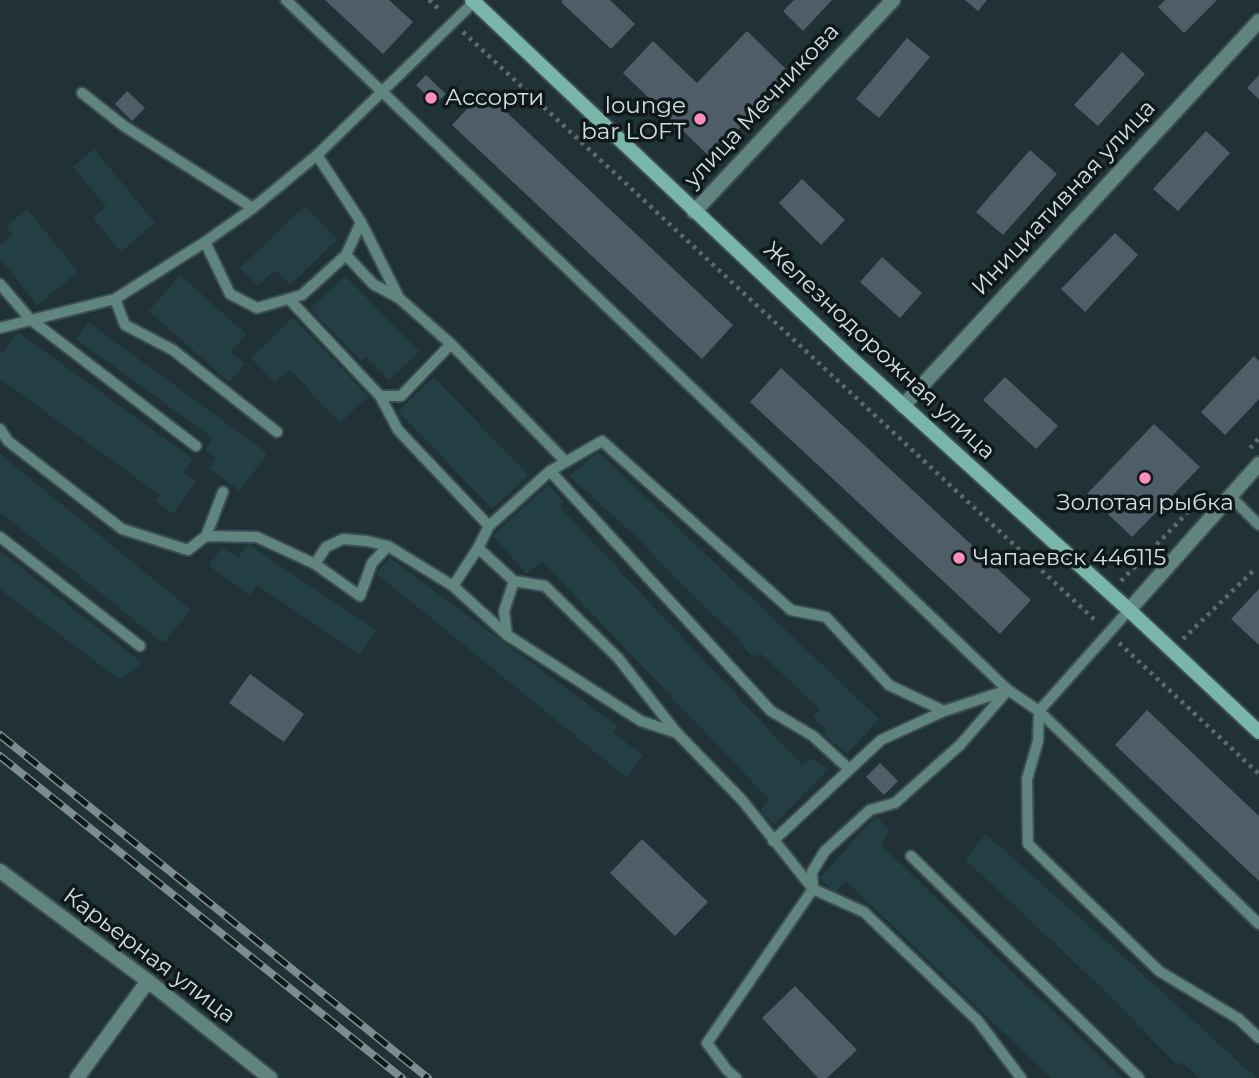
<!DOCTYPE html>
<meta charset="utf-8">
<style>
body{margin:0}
canvas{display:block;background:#203236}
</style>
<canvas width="1259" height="1078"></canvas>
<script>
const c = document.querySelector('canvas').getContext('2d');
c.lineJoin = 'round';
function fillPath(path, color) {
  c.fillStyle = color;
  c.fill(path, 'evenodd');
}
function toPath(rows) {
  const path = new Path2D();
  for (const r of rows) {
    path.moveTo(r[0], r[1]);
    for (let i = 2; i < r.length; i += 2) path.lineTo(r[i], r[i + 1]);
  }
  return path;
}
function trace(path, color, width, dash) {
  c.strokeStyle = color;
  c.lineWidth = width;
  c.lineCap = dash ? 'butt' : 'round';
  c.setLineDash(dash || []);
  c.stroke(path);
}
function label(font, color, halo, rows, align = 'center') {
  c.font = font + ' Montserrat,sans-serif';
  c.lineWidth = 7;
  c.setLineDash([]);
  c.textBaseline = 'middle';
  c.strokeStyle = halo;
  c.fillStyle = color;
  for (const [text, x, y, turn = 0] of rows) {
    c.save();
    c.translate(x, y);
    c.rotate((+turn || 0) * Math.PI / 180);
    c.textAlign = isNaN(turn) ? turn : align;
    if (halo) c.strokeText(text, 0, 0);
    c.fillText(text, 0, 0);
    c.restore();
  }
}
const built = toPath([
 [94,149,155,223,121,252,93,218,106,206,73,167],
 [305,206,337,240,290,285,275,270,258,286,240,268],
 [27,209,78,272,37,305,0,258,0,246,13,235,6,226],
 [180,275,246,334,231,352,245,364,229,382,149,311],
 [345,276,419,351,389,380,366,357,361,361,310,309],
 [293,318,368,396,340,423,289,369,275,383,251,358],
 [88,322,267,453,240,491,209,468,216,458,205,450,213,438,76,339],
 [18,332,193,459,184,472,196,482,173,514,156,501,160,495,0,379,0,353,2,354],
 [434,377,528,475,492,509,398,411],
 [598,452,879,719,847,754,823,734,826,729,813,717,820,709,760,653,755,657,749,653,736,636,677,580,637,537,569,476],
 [0,454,191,610,163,643,0,512],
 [548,485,564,501,560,507,802,765,812,759,828,769,774,825,760,811,769,799,542,561,526,574,493,535],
 [248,544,376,630,360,655,257,585,251,595,209,566,222,547,238,558],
 [0,551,142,663,120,680,0,589],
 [390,558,617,726,613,733,643,755,627,778,376,573],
 [876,816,889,830,881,845,1122,1078,1051,1078,846,881,835,893,820,878],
 [986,834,1136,968,1256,1078,1199,1078,1182,1062,1177,1065,1105,991,965,859]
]);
const building = toPath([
 [325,0,389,0,413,22,383,54],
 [563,0,610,0,635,24,611,49,561,2],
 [794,0,832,0,803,31,783,11],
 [965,0,987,0,978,11],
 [1165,0,1217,0,1184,33,1158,7],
 [747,31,791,74,711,158,623,73,653,41,697,83],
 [907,38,930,57,879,118,856,99],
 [1122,52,1145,74,1098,126,1074,105],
 [426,75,446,94,435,104,416,85],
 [1259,75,1259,99,1247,88],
 [127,91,145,108,132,121,115,104],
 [484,91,733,325,702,359,452,125],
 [1206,131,1230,153,1178,211,1153,189],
 [1030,150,1057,174,1003,235,976,212],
 [802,179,845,220,821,245,779,203],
 [1115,233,1138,255,1085,312,1061,289],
 [882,257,922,293,900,318,860,282],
 [1254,356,1259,361,1259,399,1225,435,1201,412],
 [781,368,1031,600,1000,634,750,402],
 [1005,377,1058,426,1036,449,983,400],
 [1154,424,1200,467,1132,537,1087,494],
 [1259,589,1259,645,1231,619],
 [250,674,304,714,284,742,229,703],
 [1147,710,1259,816,1259,881,1115,745],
 [880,763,898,781,884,795,866,777],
 [642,839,708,902,675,936,610,873],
 [795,986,857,1050,827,1078,818,1078,762,1018]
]);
const path = toPath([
 [429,0,441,11],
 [463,32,1097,622],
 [1250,448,1259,438],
 [1121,581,1193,507],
 [1183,639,1255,569],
 [1119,643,1259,774]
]);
const lane = toPath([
 [286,0,1008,690,960,745,895,803,870,810,825,851,812,872,813,889,707,1043,727,1070,736,1078],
 [82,93,124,126,253,208],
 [361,222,399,298],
 [205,242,230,294,257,308,302,295,346,255,361,222,317,155],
 [346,255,373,284,399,298,451,344,566,462],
 [0,284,30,319,196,446],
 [115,299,125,325,173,350,277,432],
 [289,299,380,396,401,396,451,344],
 [0,328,115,299,205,242,253,208,317,155,474,2],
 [380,396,398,430,489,526],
 [0,429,8,441,122,529,188,550,206,536,257,537,315,564,360,596,372,563,388,546],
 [550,471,602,441,791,610,826,617,889,685,944,711],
 [1229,495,1259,525],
 [206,536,223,492],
 [0,537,140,646],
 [478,548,489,526,550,471,771,711,813,736,849,769],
 [315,564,326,547,343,539,367,541,388,546,453,586,507,635,641,721,677,733,742,800,813,889,864,912,978,1021,1021,1078],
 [453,586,478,548,514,581,545,586,618,658,677,733],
 [1129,610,1039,711,1259,924],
 [507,635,504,611,514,581],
 [773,841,881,740,944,711,1008,690,1039,711,1038,741,1027,779,1028,844,1159,971,1239,1019,1259,1038],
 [911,856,1139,1078]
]);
const street = toPath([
 [694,212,893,0],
 [903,406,1259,21],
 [1129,610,1259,464],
 [0,871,148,981,270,1078],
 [77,1078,148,981]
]);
const secondary = toPath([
 [472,0,852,359,1129,610,1259,732]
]);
const rail = toPath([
 [0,735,428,1078],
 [0,756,402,1078]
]);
const markers = [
 [431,98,7,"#fe8ebd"],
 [700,119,7,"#fe8ebd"],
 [1145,478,7,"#fe8ebd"],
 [959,558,7,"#fe8ebd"]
];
const poiNames = [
 ["Ассорти",445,98],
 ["lounge",686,106,"right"],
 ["bar LOFT",686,132,"right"],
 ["Золотая рыбка",1145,503,"center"],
 ["Чапаевск 446115",973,558]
];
const streetNames = [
 ["улица Мечникова",762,106,-47],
 ["Инициативная улица",1064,198,-47],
 ["Железнодорожная улица",879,351,43],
 ["Карьерная улица",149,956,37]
];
fillPath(built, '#233e44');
fillPath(building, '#4e5d67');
trace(lane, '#3c4e51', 14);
trace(street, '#3c4e51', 18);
trace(secondary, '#3c4e51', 18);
trace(path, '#5b6b6e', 4.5, [3.5, 5]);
trace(lane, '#60847e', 10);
trace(street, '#60847e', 14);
trace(secondary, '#7ab5aa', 14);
trace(rail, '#7d8c8f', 8);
trace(rail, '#10191a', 5, [16]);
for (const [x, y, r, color] of markers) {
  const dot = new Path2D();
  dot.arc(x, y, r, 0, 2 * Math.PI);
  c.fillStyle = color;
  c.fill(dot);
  trace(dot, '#10191a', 2.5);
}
label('23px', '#d2dee0', '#10191a', poiNames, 'left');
label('23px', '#d2dee0', '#10191a', streetNames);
</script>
